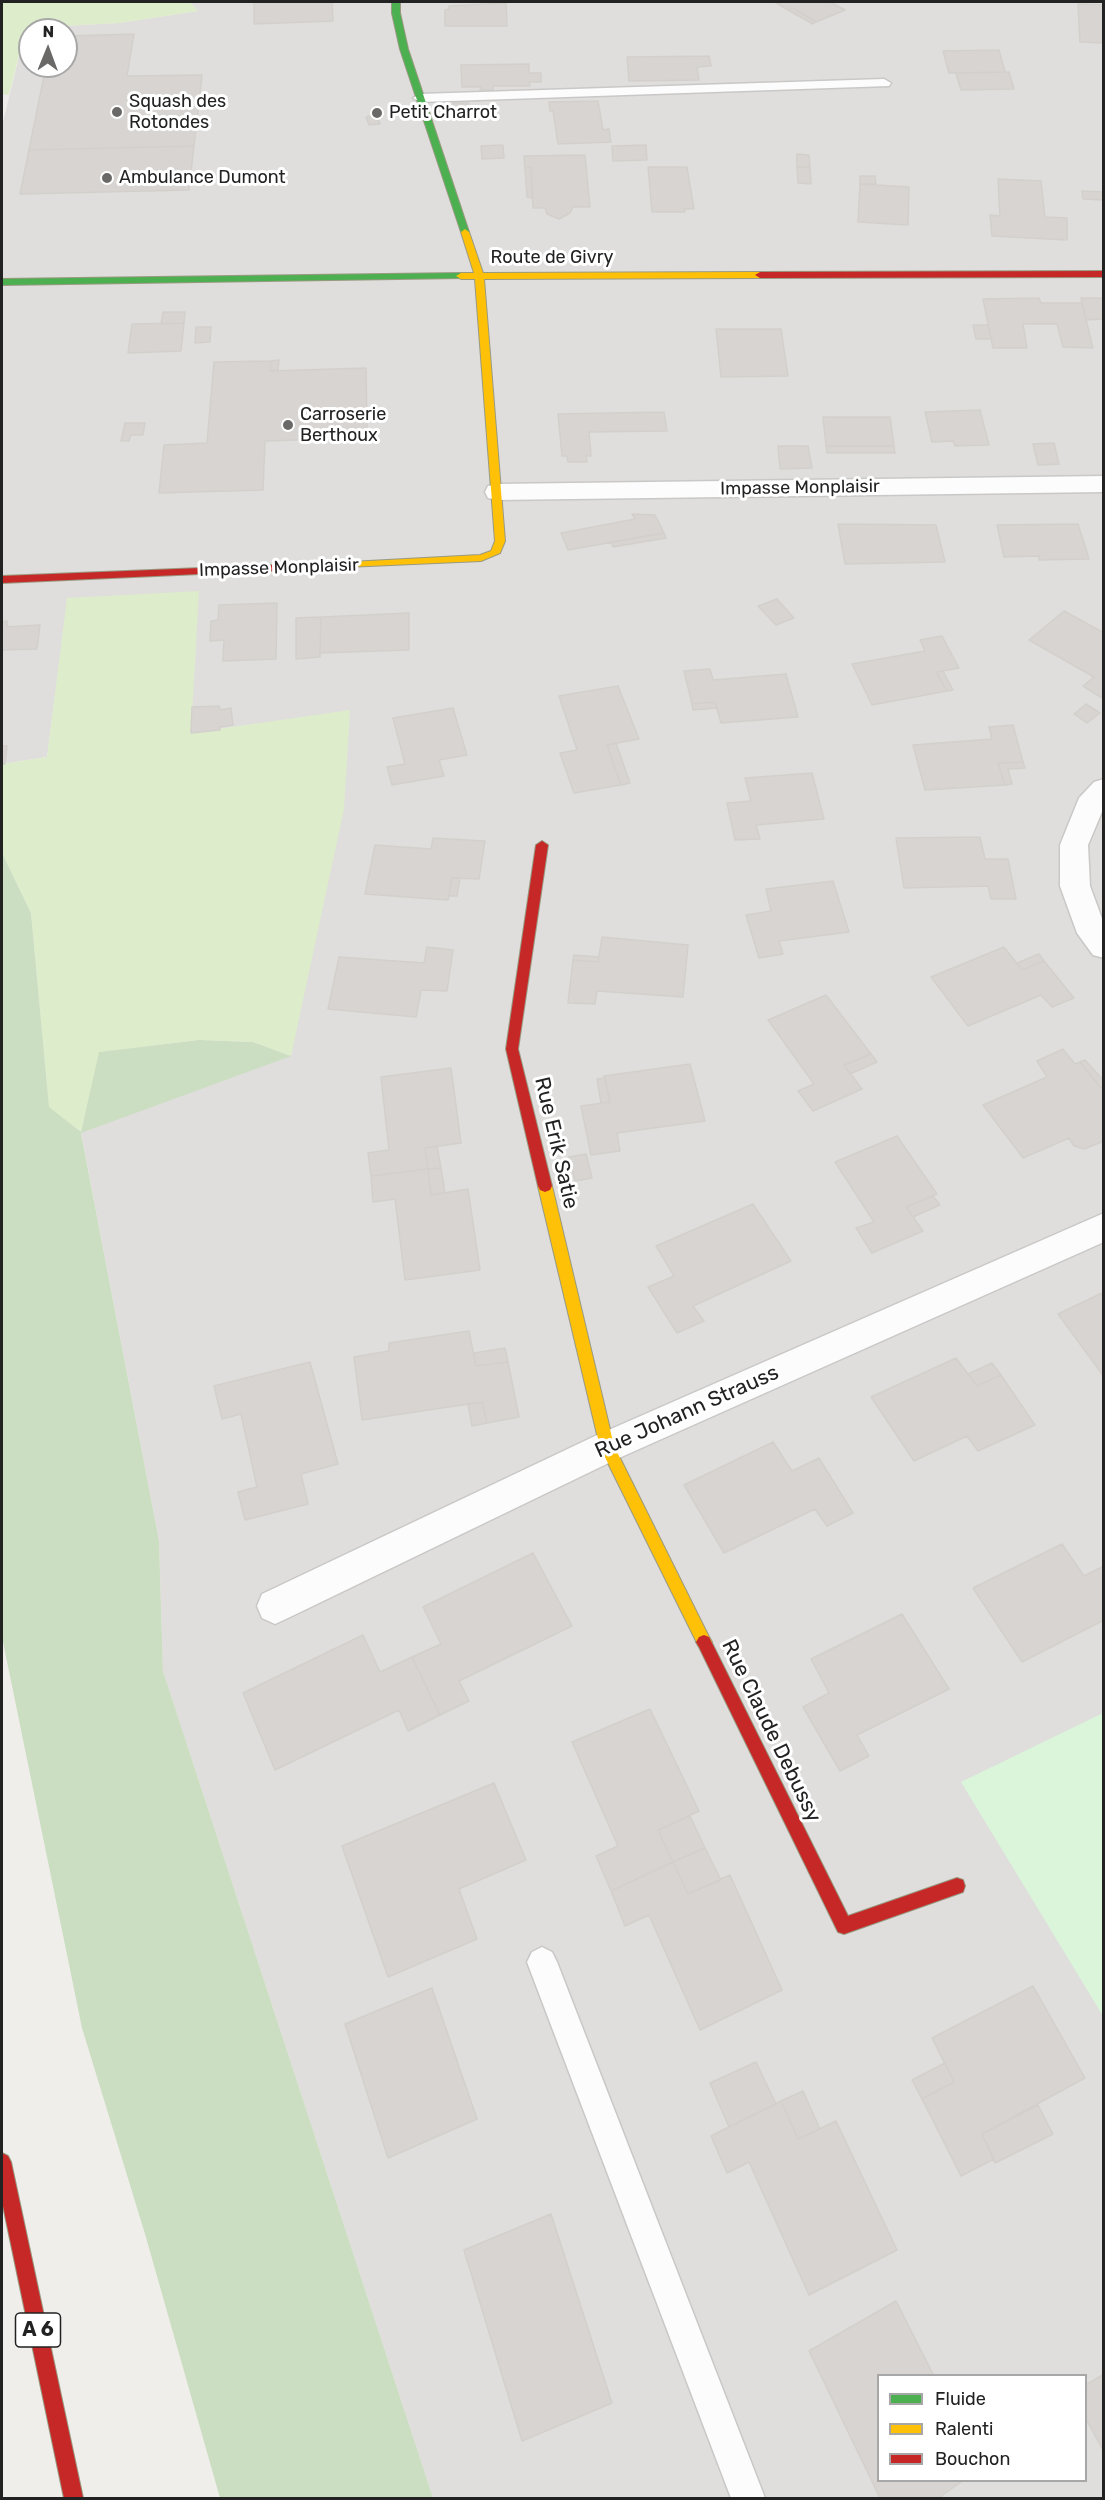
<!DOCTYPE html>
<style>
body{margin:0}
#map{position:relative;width:1105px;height:2500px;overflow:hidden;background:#f0eeeb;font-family:Rubik,sans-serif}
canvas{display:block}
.frame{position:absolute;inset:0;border:3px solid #222;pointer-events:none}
.legend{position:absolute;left:877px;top:2374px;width:210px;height:108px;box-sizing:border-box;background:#fff;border:2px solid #a7a7a7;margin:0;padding:8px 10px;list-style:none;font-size:18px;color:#222}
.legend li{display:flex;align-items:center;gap:12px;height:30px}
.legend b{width:30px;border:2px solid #a7a7a7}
.north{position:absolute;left:18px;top:18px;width:60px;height:60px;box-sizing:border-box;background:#fff;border:2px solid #a7a7a7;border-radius:50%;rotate:1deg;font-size:16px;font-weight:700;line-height:24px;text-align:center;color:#222}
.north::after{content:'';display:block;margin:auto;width:21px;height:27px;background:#6a6968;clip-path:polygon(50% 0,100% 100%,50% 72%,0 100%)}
</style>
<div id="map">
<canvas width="1105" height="2500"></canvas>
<div class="frame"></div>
<ul class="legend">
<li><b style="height:8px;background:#4caf50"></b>Fluide</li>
<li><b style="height:8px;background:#ffc107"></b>Ralenti</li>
<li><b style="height:8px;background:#c62828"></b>Bouchon</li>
</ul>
<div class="north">N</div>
</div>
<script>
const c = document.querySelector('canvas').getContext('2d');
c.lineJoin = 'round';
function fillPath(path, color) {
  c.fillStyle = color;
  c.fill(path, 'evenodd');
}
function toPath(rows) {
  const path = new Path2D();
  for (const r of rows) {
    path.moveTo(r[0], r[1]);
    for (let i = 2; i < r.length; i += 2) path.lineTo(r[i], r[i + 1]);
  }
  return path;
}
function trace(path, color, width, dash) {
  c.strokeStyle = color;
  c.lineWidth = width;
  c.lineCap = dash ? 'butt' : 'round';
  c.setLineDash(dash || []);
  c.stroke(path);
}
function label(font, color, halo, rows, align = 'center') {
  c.font = font + ' Rubik,sans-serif';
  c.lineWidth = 6;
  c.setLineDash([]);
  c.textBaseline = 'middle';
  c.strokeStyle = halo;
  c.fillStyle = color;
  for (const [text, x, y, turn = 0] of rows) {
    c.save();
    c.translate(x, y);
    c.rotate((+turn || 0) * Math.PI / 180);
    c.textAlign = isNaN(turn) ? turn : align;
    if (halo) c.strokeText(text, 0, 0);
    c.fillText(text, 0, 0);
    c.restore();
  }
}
const residential = toPath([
 [190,2,1103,2,1103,2498,433,2498,163,1671,159,1541,81,1132,291,1055,350,711,191,733,68,598,47,757,2,764,2,126,26,28,119,23,197,11],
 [30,30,66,30,66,66,30,66],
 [878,2376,1086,2376,1086,2480,878,2480]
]);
const grass = toPath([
 [2,2,190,2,198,11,119,23,26,28,9,95,2,94],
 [199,591,191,733,350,710,344,809,291,1056,253,1042,199,1040,100,1052,81,1132,49,1108,31,913,2,853,2,764,47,757,67,598]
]);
const forest = toPath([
 [2,853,31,913,49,1107,81,1132,99,1052,199,1040,253,1042,291,1056,81,1133,159,1541,163,1671,433,2498,220,2498,145,2234,82,2028,2,1637]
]);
const park = toPath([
 [1103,1713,1103,2016,961,1782]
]);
const building = toPath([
 [254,2,332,2,333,21,254,24,254,2],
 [775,2,830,2,845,10,816,22,793,8,788,10,775,2],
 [506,3,507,26,445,26,445,10,449,9,449,6,506,3],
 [1078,4,1104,5,1104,43,1080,42,1078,4],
 [793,8,816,22,813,24,788,10,793,8],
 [134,34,127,76,202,75,194,146,29,150,46,66,66,66,66,36,134,34],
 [999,50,1005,72,949,73,943,51,999,50],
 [709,56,711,66,697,67,699,80,629,81,627,57,709,56],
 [529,64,529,73,541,73,541,82,529,82,530,86,493,86,493,90,480,90,481,87,462,87,461,65,529,64],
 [1005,72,1009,72,1014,89,961,90,956,73,1005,72],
 [598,101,603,130,609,129,611,142,558,144,553,111,550,111,549,102,598,101],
 [453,103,469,103,468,115,453,115,453,103],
 [377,115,380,124,369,125,366,117,377,115],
 [503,145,504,158,482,159,481,146,503,145],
 [646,145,647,160,613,161,612,146,646,145],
 [194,146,189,190,20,194,29,150,194,146],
 [797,154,809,155,810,167,797,167,797,154],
 [585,155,590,207,573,207,570,213,559,219,547,214,545,208,533,208,531,167,525,168,524,156,585,155],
 [531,167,533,198,527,197,525,168,531,167],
 [648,167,687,167,694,209,684,209,685,212,652,212,648,167],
 [797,167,810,167,811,184,798,183,797,167],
 [860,176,875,176,876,184,860,184,860,176],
 [998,179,1041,181,1045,217,1067,218,1067,240,992,236,990,215,1000,216,998,179],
 [860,184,909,187,908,225,858,222,860,184],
 [1082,191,1104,192,1104,200,1083,199,1082,191],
 [1039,298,1041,303,1082,303,1093,348,1063,347,1057,324,1023,324,1027,348,993,348,983,299,1039,298],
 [1081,298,1104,298,1104,319,1086,320,1081,298],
 [163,312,185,312,184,323,161,324,163,312],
 [184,323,181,351,128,353,132,324,184,323],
 [973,325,988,325,991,339,976,339,973,325],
 [196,327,211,327,210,342,195,343,196,327],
 [716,329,781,329,788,376,721,377,716,329],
 [279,360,278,370,270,371,271,361,279,360],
 [271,361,270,371,366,368,367,429,330,430,330,439,265,441,263,490,159,493,164,445,207,443,214,362,271,361],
 [980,410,989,445,955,446,953,441,932,442,925,412,980,410],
 [664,412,667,431,589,432,591,456,586,456,587,462,568,462,567,456,562,456,558,414,664,412],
 [823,417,890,417,894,446,826,446,823,417],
 [125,423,145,423,143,435,131,435,129,441,121,441,125,423],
 [367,429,367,438,330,439,330,430,367,429],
 [1054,443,1059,464,1038,465,1033,444,1054,443],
 [778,446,808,446,812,468,780,469,778,446],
 [826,446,894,446,895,453,827,453,826,446],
 [632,514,655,515,664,533,568,550,561,533,635,519,632,514],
 [838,524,936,525,945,562,845,564,838,524],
 [1078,524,1089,559,1039,560,1039,556,1004,557,997,525,1078,524],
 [664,533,666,538,613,547,611,542,664,533],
 [777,599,794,618,776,625,758,606,777,599],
 [277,603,276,659,223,661,224,640,210,641,211,621,218,620,219,605,277,603],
 [1064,611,1104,633,1102,698,1083,686,1094,677,1029,640,1064,611],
 [409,613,409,650,320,653,321,617,409,613],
 [321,617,320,657,296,659,296,618,321,617],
 [7,621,7,627,40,625,37,649,2,650,2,622,7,621],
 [942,636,959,668,936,672,947,691,872,705,852,664,925,651,920,640,942,636],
 [710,669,713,680,786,674,798,717,721,723,715,702,692,704,684,671,710,669],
 [943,671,953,690,947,691,936,672,943,671],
 [618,686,639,739,607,745,621,785,574,793,560,753,577,750,559,696,618,686],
 [715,702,717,708,693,710,692,704,715,702],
 [1086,704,1100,713,1087,723,1074,714,1086,704],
 [219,706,220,710,231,708,233,725,220,727,220,730,191,733,192,707,219,706],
 [453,708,467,755,439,760,444,776,392,785,387,767,405,764,393,718,453,708],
 [1013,725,1023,762,998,763,1005,785,925,790,913,745,992,739,989,727,1013,725],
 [616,743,630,783,621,785,607,745,616,743],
 [2,746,7,746,5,764,2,764,2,746],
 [1023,762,1025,768,1008,769,1012,784,1005,785,998,763,1023,762],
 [812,773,824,819,756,825,760,839,735,840,727,803,751,801,745,778,812,773],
 [980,837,985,859,1008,859,1016,899,991,899,988,886,904,888,896,838,980,837],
 [433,838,485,841,479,879,452,878,448,900,365,894,375,845,431,849,433,838],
 [452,878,460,878,457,896,449,896,452,878],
 [833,881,849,932,779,941,783,954,759,958,746,915,771,911,766,889,833,881],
 [602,937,688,945,683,997,597,991,595,1004,568,1003,573,960,598,962,602,937],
 [427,947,453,950,447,991,421,990,416,1017,328,1009,339,957,424,963,427,947],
 [1004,947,1022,970,1044,961,1074,998,1052,1007,1041,995,968,1026,931,977,1004,947],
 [1039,954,1044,961,1022,970,1017,963,1039,954],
 [574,955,599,957,598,962,573,960,574,955],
 [826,995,871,1054,844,1065,862,1089,813,1111,798,1091,814,1084,768,1020,826,995],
 [1063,1049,1075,1064,1080,1062,1101,1088,1104,1087,1104,1141,1084,1149,1074,1146,1069,1138,1023,1158,983,1105,1047,1077,1037,1061,1063,1049],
 [871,1054,877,1062,850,1074,844,1065,871,1054],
 [1085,1060,1104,1081,1104,1087,1101,1088,1080,1062,1085,1060],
 [690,1064,705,1121,617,1133,620,1151,591,1155,581,1106,610,1102,604,1076,690,1064],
 [451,1068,461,1143,425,1148,428,1169,371,1176,368,1153,389,1150,381,1077,451,1068],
 [605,1078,610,1102,601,1103,597,1079,605,1078],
 [897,1136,937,1194,906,1207,923,1231,872,1253,856,1228,874,1222,835,1162,897,1136],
 [437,1146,441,1168,428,1169,425,1148,437,1146],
 [586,1154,592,1178,575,1181,569,1157,586,1154],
 [441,1168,445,1193,431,1195,428,1169,441,1168],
 [428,1169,431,1195,468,1189,480,1270,405,1280,395,1199,373,1202,371,1176,428,1169],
 [933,1196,940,1205,913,1217,906,1207,933,1196],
 [753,1204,791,1261,693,1306,704,1321,677,1333,648,1287,674,1276,656,1246,753,1204],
 [1104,1292,1104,1373,1102,1374,1058,1314,1104,1292],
 [469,1331,476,1366,508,1362,519,1417,487,1423,482,1402,362,1420,354,1357,389,1351,389,1343,469,1331],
 [505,1348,508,1362,476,1366,474,1353,505,1348],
 [956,1358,977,1386,1001,1375,1035,1425,978,1451,967,1436,914,1461,871,1397,956,1358],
 [310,1362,338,1464,301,1474,308,1504,245,1520,238,1492,257,1487,241,1414,222,1419,214,1386,310,1362],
 [992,1363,1001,1375,977,1386,968,1374,992,1363],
 [482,1402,487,1423,472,1426,468,1404,482,1402],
 [773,1442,792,1471,819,1458,853,1513,827,1526,815,1509,724,1553,684,1485,773,1442],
 [1062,1544,1084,1576,1104,1566,1104,1620,1022,1662,973,1588,1062,1544],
 [533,1553,572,1626,459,1681,469,1701,440,1715,412,1657,441,1644,423,1607,533,1553],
 [902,1614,949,1689,857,1735,869,1756,840,1771,803,1707,829,1693,811,1659,902,1614],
 [363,1635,380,1672,412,1657,440,1715,408,1731,399,1710,275,1770,243,1693,363,1635],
 [650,1709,699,1811,658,1830,673,1862,611,1891,596,1856,618,1846,572,1742,650,1709],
 [494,1783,526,1860,459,1889,477,1939,388,1977,342,1846,494,1783],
 [690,1816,705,1848,673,1862,658,1830,690,1816],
 [705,1848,721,1880,688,1894,673,1862,705,1848],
 [673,1862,688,1894,730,1875,782,1990,700,2030,649,1915,625,1926,611,1891,673,1862],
 [1033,1986,1085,2078,982,2134,994,2159,961,2176,922,2099,954,2082,932,2038,1033,1986],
 [432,1988,477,2119,388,2158,345,2024,432,1988],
 [756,2062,776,2104,729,2127,710,2083,756,2062],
 [945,2063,954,2082,922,2099,912,2080,945,2063],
 [803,2091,820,2129,798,2139,781,2101,803,2091],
 [781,2101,798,2139,836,2121,897,2250,809,2295,749,2162,727,2173,711,2136,781,2101],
 [1038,2105,1053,2134,995,2163,982,2134,1038,2105],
 [551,2214,612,2403,522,2441,464,2250,551,2214],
 [896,2301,934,2376,878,2376,878,2480,964,2480,941,2496,942,2498,880,2498,809,2351,896,2301],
 [1104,2374,1104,2452,1086,2419,1086,2385,1104,2374]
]);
const lane = toPath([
 [884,79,891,83,889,86,420,102,413,98,420,94,884,79],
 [542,1947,552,1952,557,1962,765,2498,731,2498,527,1962,532,1952,542,1947]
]);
const street = toPath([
 [1104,476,1104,492,497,500,488,498,485,492,488,486,497,484,1104,476],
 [1104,779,1104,807,1088,845,1090,886,1104,924,1104,958,1093,955,1077,933,1060,886,1060,845,1079,798,1094,782,1104,779],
 [1104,1213,1104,1242,619,1458,288,1618,275,1624,262,1618,257,1606,262,1594,595,1436,1104,1213]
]);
const fast = toPath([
 [392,2,400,2,400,13,408,49,469,232,468,234,461,232,400,49,392,13,392,2],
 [461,273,466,276,464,278,2,285,2,279,461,273]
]);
const slow = toPath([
 [465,229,469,232,483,273,760,272,765,275,760,278,484,279,505,541,500,553,481,561,346,567,346,563,350,562,480,555,491,551,495,541,475,279,461,279,456,276,461,273,474,273,461,232,465,229],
 [545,1180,550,1182,552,1186,614,1446,709,1637,712,1642,709,1647,704,1649,699,1647,600,1447,538,1186,540,1182,545,1180]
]);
const jam = toPath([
 [1104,271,1104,277,760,278,755,275,760,272,1104,271],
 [350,562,354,563,354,567,2,583,2,576,350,562],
 [542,841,548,845,518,1049,552,1186,550,1190,545,1192,540,1190,538,1186,506,1049,536,845,542,841],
 [704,1635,709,1637,848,1916,957,1878,963,1880,965,1886,963,1892,844,1934,838,1932,699,1647,696,1642,699,1637,704,1635],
 [2,2153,8,2156,11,2162,83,2498,64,2498,2,2201,2,2153]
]);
const markers = [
 [117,112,6,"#6a6968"],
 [377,113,6,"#6a6968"],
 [107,178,6,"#6a6968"],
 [288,425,6,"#6a6968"]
];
const farPoinames = [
 ["Squash des",129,102],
 ["Rotondes",129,123],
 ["Petit Charrot",389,113],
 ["Ambulance Dumont",119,178],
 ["Carroserie",300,415],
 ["Berthoux",300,436]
];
const farStreetnames = [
 ["Route de Givry",552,258],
 ["Impasse Monplaisir",800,488,-1],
 ["Impasse Monplaisir",279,568,-2]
];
const shields = [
 [38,2330,45]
];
const shieldNames = [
 ["A 6",38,2330]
];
const streetNames = [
 ["Rue Erik Satie",556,1143,77],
 ["Rue Johann Strauss",687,1412,-24],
 ["Rue Claude Debussy",771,1731,64]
];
fillPath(residential, '#dfdedc');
fillPath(grass, '#ddeccb');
fillPath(forest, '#cbdec1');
fillPath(park, '#daf5da');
fillPath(building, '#d7d4d2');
trace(building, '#d3d0cc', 1.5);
trace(lane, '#c9c8c7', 3);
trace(street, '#c9c8c7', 3);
trace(fast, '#999a82', 2);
trace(slow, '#999a82', 2);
trace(jam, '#999a82', 2);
fillPath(lane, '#fdfcfc');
fillPath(street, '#fdfcfc');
fillPath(fast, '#4caf50');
fillPath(slow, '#ffc107');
fillPath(jam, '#c62828');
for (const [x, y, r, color] of markers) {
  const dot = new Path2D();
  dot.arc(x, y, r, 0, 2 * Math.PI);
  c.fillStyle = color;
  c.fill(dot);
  trace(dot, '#fff', 2);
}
label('18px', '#222', '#fff', farPoinames, 'left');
label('18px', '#222', '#fff', farStreetnames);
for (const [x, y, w] of shields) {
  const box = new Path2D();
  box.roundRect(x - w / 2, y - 17, w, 34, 4.5);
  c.fillStyle = '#fff';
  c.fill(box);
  trace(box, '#222', 1.5);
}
label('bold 20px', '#222', null, shieldNames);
label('21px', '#222', '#fff', streetNames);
</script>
